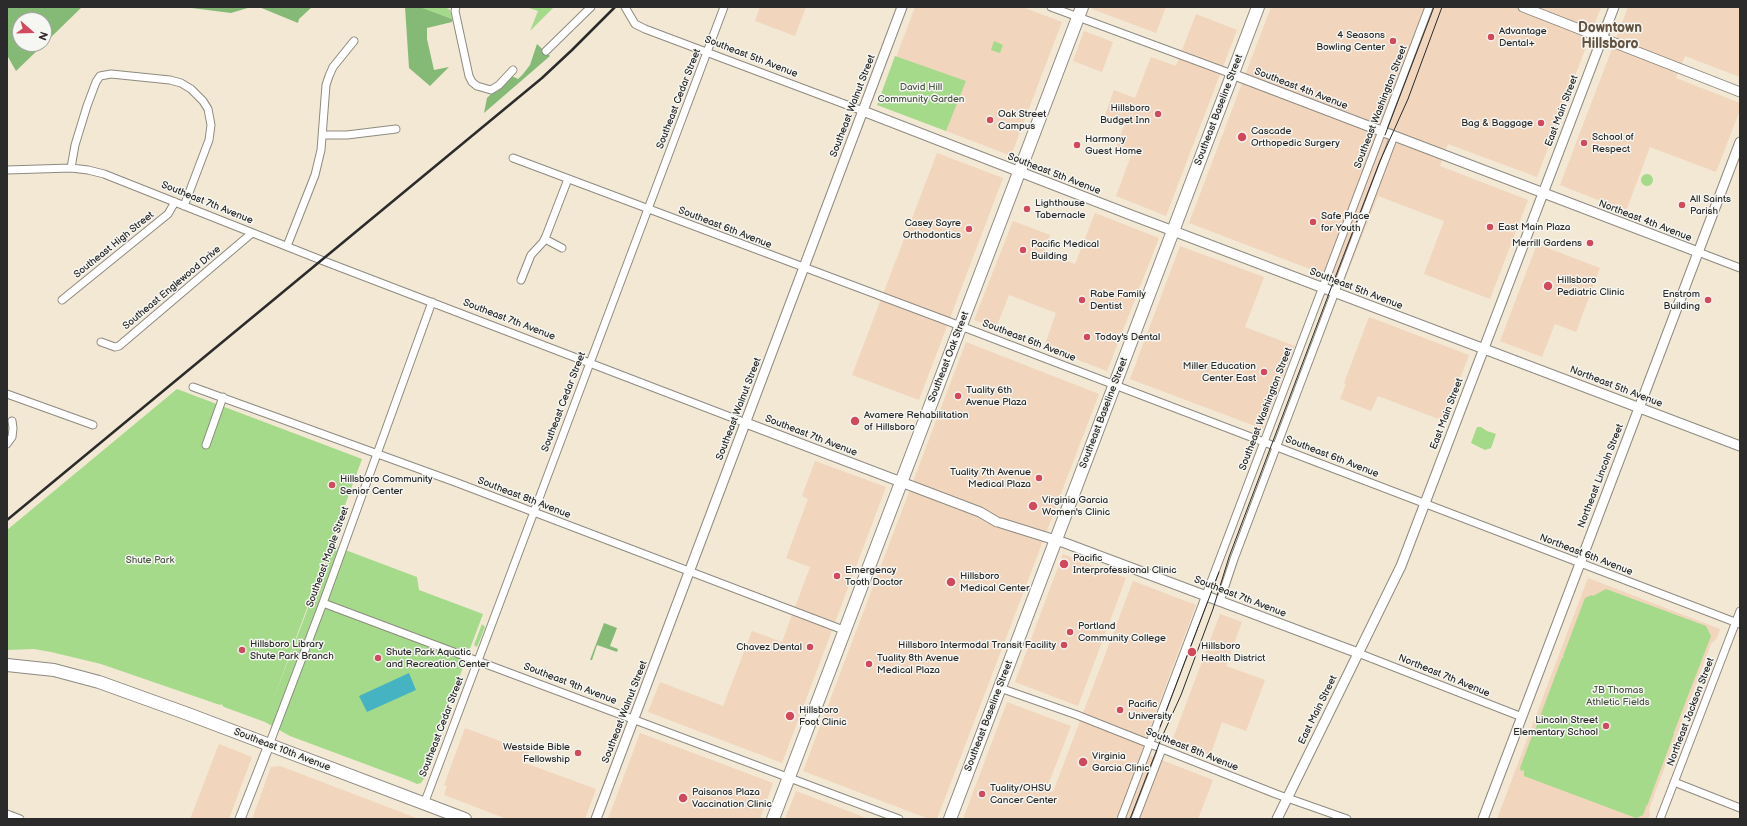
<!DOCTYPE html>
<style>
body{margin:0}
#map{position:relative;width:1747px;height:826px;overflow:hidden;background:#f2e8d4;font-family:"Balsamiq Sans",sans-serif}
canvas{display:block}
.frame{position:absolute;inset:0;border:8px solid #2b2b2b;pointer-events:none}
.north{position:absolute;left:12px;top:12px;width:40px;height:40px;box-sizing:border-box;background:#f6f6f2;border:1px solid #a5a5a2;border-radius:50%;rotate:110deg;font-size:11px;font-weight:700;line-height:16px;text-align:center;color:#2b2b2b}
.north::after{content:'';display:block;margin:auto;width:14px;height:18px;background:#d1495b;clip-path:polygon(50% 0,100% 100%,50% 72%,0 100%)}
</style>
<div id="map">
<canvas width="1747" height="826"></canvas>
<div class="frame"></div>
<div class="north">N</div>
</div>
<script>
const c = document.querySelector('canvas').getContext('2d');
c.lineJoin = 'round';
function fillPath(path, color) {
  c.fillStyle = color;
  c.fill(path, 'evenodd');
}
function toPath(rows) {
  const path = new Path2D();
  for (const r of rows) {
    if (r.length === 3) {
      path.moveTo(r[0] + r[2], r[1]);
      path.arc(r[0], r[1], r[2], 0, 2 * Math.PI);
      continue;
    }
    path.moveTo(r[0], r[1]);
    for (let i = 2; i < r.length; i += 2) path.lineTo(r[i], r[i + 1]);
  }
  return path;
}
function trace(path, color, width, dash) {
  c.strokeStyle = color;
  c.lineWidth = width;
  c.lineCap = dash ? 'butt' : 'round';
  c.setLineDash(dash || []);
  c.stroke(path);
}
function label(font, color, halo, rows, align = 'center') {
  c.font = font + ' "Balsamiq Sans",sans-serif';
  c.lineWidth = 3;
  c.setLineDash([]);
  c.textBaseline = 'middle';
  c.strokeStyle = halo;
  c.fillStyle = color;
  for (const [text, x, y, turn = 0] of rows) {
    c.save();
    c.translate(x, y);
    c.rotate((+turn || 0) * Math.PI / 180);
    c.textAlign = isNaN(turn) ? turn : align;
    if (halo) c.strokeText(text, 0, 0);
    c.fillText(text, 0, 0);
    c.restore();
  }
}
const built = toPath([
 [760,7,806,7,795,36,755,21],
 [915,7,1022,7,1062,22,1012,153,1009,155,878,105],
 [1093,7,1166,7,1156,33,1092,9],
 [1271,7,1601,7,1537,177,1448,144,1440,166,1528,200,1490,299,1424,274,1444,221,1378,196,1344,282,1189,223],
 [1628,7,1740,7,1740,77,1685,56,1676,78,1740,103,1740,110,1716,172,1650,147,1626,211,1560,185],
 [1196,14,1237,30,1166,216,1116,196,1131,156,1115,150,1125,123,1105,115,1114,90,1135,98,1151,57,1176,66],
 [1084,31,1113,42,1102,72,1073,61],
 [937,153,1003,178,919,400,852,375],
 [1095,213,1159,238,1107,371,1044,347,1056,313,1009,295,996,328,974,320,1013,221,1050,235,1044,252,1075,264],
 [1537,244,1600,268,1576,332,1555,324,1542,357,1500,341],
 [1180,246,1264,277,1245,327,1295,346,1263,429,1130,379],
 [1369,317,1469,355,1444,421,1378,396,1371,411,1340,399,1346,384,1344,383],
 [966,342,1099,394,937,819,929,819,803,771],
 [815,461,886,487,782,763,648,712,660,682,723,706,752,631,782,642,810,567,786,558,808,499,802,496],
 [1063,554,1126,578,1078,706,1015,682],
 [1588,578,1720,629,1717,638,1711,644,1649,809,1650,815,1648,819,1497,819],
 [1133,581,1196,605,1141,752,1213,780,1198,819,1123,819,1116,816,1115,819,963,819,1007,702,1071,726,1046,790,1053,792],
 [1220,614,1242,622,1226,666,1265,680,1246,731,1222,722,1210,756,1172,741],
 [465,728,529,752,525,763,596,789,585,819,507,819,444,795,447,786,444,785],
 [640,733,773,783,760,819,608,819],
 [219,744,252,757,229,819,190,819],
 [280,766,419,819,252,819,271,767],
 [796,791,869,819,785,819]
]);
const green = toPath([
 [420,7,445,7,450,10,452,19],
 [526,7,554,7,530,31,538,11],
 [994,41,1003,45,1000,53,991,50],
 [895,56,966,81,946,131,877,105],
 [1647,180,6],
 [177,389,362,459,272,703,332,545,417,577,419,590,483,614,427,763,425,763,423,769,425,777,421,783,417,784,408,780,290,736,265,722,224,707,221,704,220,705,101,664,51,652,34,649,7,650,7,530],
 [1477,427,1481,427,1487,431,1496,434,1491,448,1485,450,1471,443],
 [1606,589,1706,626,1711,636,1674,732,1673,732,1674,734,1647,806,1645,805,1646,807,1643,815,1636,818,1524,776,1524,770,1521,771,1520,768,1535,728,1537,729,1536,727,1562,658,1564,658,1563,656,1585,598,1592,595,1593,596],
 [482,624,485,627,477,647,474,645]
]);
const forest = toPath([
 [7,7,82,7,44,44,44,20,20,20,20,44,44,44,16,71,7,55],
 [184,7,251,7,231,13],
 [259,7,312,7,299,19,298,23],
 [405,7,420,7,452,19,452,22,427,28,427,39,434,70,449,67,430,86,409,68],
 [537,44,550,56,484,113,487,98,491,94,498,91,512,77,514,77,518,79,523,74,530,65],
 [604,623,617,628,610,646,618,649,617,652,597,645,592,660,590,660]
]);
const water = toPath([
 [409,673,416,690,367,712,359,696]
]);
const minor = toPath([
 [456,7,455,11,469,76,472,82,477,86,491,90,499,85,513,70],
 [625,7,635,24,645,29,863,111],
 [1051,7,1232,74],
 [546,51,591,7],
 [323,135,347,135,396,129],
 [513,158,950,322,1740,624],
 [71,168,75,145,87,106,96,82,100,76,111,74,170,80,181,83,191,89,203,101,208,109,211,125,209,140,184,206],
 [7,170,71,168,88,170,104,174,321,260,746,423],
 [545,239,562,248],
 [287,246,315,175,321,150,326,85,329,76,333,67,354,41],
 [1698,252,1740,268],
 [521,280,531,255,543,242,546,236,568,179],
 [62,300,168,214,175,202],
 [101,342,115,347,119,346,252,233],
 [193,387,455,482,846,631],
 [7,394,93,425],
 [7,444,12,437,13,428,12,421],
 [206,445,223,397],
 [1220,601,1234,559,1394,136],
 [323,603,899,819],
 [1358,653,1522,717],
 [1000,688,1077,715,1276,794,1347,819],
 [269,745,323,603,432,302],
 [1674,782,1740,808],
 [424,804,724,7],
 [7,814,20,819],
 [1121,819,1429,7],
 [1135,819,1162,749],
 [1660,819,1740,611]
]);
const tertiary = toPath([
 [1523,7,1740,92],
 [1232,74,1698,252],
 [863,111,1131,215,1740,446],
 [746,423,980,512,997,522],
 [1001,523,1065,543,1358,653],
 [240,819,269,745],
 [596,819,902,7],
 [1277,819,1401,566,1614,7],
 [1483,819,1740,142]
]);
const primary = toPath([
 [7,665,54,670,99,682,188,714,465,819]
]);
const trunk = toPath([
 [773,819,1082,7],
 [950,819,1258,7]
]);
const tram = toPath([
 [1385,135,1434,7],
 [1160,727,1219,572],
 [1130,819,1161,739,1181,695,1213,609,1229,557,1328,296,1380,161,1408,99,1442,7]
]);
const rail = toPath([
 [7,520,542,78,572,50,615,7]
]);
const markers = [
 [1491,37,4,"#d1495b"],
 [1393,41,4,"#d1495b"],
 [1158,114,4,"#d1495b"],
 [990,120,4,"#d1495b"],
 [1541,123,4,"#d1495b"],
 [1242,137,5,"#d1495b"],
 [1584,143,4,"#d1495b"],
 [1077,145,4,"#d1495b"],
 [1682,205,4,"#d1495b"],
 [1027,209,4,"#d1495b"],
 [1313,222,4,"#d1495b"],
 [1490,227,4,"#d1495b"],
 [969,229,4,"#d1495b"],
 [1590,243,4,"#d1495b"],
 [1023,250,4,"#d1495b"],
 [1548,286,5,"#d1495b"],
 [1082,300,4,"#d1495b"],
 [1708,300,4,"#d1495b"],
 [1087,337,4,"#d1495b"],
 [1264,372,4,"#d1495b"],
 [958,396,4,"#d1495b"],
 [855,421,5,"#d1495b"],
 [1039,478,4,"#d1495b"],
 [332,485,4,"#d1495b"],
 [1033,506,5,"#d1495b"],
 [1064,564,5,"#d1495b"],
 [837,576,4,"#d1495b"],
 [951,582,5,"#d1495b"],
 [1070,632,4,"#d1495b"],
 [1064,645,4,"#d1495b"],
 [810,647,4,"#d1495b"],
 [242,650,4,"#d1495b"],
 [1192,652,5,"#d1495b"],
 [378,658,4,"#d1495b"],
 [869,664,4,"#d1495b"],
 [1120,710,4,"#d1495b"],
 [790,716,5,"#d1495b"],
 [1606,726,4,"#d1495b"],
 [578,753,4,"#d1495b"],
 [1083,762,5,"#d1495b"],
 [982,794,4,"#d1495b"],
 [683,798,5,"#d1495b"]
];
const poiNames = [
 ["Advantage",1499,31],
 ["Dental+",1499,43],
 ["4 Seasons",1385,35,"right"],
 ["Bowling Center",1385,47,"right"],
 ["Hillsboro",1150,108,"right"],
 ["Budget Inn",1150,120,"right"],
 ["Oak Street",998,114],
 ["Campus",998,126],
 ["Bag & Baggage",1533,123,"right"],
 ["Cascade",1251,131],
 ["Orthopedic Surgery",1251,143],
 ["School of",1592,137],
 ["Respect",1592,149],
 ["Harmony",1085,139],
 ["Guest Home",1085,151],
 ["All Saints",1690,199],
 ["Parish",1690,211],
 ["Lighthouse",1035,203],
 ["Tabernacle",1035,215],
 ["Safe Place",1321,216],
 ["for Youth",1321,228],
 ["Casey Sayre",961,223,"right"],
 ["Orthodontics",961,235,"right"],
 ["East Main Plaza",1498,227],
 ["Merrill Gardens",1582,243,"right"],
 ["Pacific Medical",1031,244],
 ["Building",1031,256],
 ["Hillsboro",1557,280],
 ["Pediatric Clinic",1557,292],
 ["Rabe Family",1090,294],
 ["Dentist",1090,306],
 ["Enstrom",1700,294,"right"],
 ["Building",1700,306,"right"],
 ["Today's Dental",1095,337],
 ["Miller Education",1256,366,"right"],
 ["Center East",1256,378,"right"],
 ["Tuality 6th",966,390],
 ["Avenue Plaza",966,402],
 ["Avamere Rehabilitation",864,415],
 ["of Hillsboro",864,427],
 ["Tuality 7th Avenue",1031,472,"right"],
 ["Medical Plaza",1031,484,"right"],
 ["Hillsboro Community",340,479],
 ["Senior Center",340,491],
 ["Virginia Garcia",1042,500],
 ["Women's Clinic",1042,512],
 ["Pacific",1073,558],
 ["Interprofessional Clinic",1073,570],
 ["Emergency",845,570],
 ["Tooth Doctor",845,582],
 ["Hillsboro",960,576],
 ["Medical Center",960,588],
 ["Portland",1078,626],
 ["Community College",1078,638],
 ["Hillsboro Library",250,644],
 ["Shute Park Branch",250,656],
 ["Hillsboro Intermodal Transit Facility",1056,645,"right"],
 ["Hillsboro",1201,646],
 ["Health District",1201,658],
 ["Chavez Dental",802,647,"right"],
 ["Shute Park Aquatic",386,652],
 ["and Recreation Center",386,664],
 ["Tuality 8th Avenue",877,658],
 ["Medical Plaza",877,670],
 ["Pacific",1128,704],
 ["University",1128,716],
 ["Hillsboro",799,710],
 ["Foot Clinic",799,722],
 ["Lincoln Street",1598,720,"right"],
 ["Elementary School",1598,732,"right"],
 ["Westside Bible",570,747,"right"],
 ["Fellowship",570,759,"right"],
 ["Virginia",1092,756],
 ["Garcia Clinic",1092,768],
 ["Tuality/OHSU",990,788],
 ["Cancer Center",990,800],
 ["Paisanos Plaza",692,792],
 ["Vaccination Clinic",692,804]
];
const streetNames = [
 ["Southeast 5th Avenue",751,57,21],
 ["Southeast 4th Avenue",1301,89,21],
 ["Southeast Cedar Street",679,99,-69],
 ["Southeast Walnut Street",853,106,-69],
 ["Southeast Washington Street",1381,107,-69],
 ["Southeast Baseline Street",1219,110,-69],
 ["East Main Street",1562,111,-69],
 ["Southeast 5th Avenue",1054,174,21],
 ["Southeast 7th Avenue",207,203,22],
 ["Northeast 4th Avenue",1645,221,21],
 ["Southeast 6th Avenue",725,228,21],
 ["Southeast High Street",114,245,-39],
 ["Southeast Englewood Drive",172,288,-40],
 ["Southeast 5th Avenue",1356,289,21],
 ["Southeast 7th Avenue",509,320,21],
 ["Southeast 6th Avenue",1029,341,21],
 ["Southeast Oak Street",949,357,-69],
 ["Northeast 5th Avenue",1616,387,21],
 ["Southeast Cedar Street",564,402,-69],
 ["Southeast Walnut Street",739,409,-69],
 ["Southeast Washington Street",1266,409,-69],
 ["Southeast Baseline Street",1104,413,-69],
 ["East Main Street",1447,414,-69],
 ["Southeast 7th Avenue",811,436,21],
 ["Southeast 6th Avenue",1332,457,21],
 ["Northeast Lincoln Street",1601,476,-69],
 ["Southeast 8th Avenue",524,498,21],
 ["Northeast 6th Avenue",1586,555,21],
 ["Southeast Maple Street",328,557,-70],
 ["Southeast 7th Avenue",1240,597,21],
 ["Northeast 7th Avenue",1444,676,22],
 ["Southeast 9th Avenue",570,684,21],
 ["East Main Street",1318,710,-64],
 ["Southeast Walnut Street",625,712,-69],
 ["Northeast Jackson Street",1691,712,-69],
 ["Southeast Baseline Street",989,716,-69],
 ["Southeast Cedar Street",442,727,-69],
 ["Southeast 10th Avenue",282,750,21],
 ["Southeast 8th Avenue",1192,750,22]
];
const parkNames = [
 ["David Hill",921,87],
 ["Community Garden",921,99],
 ["Shute Park",150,560],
 ["JB Thomas",1618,690],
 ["Athletic Fields",1618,702]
];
const districtNames = [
 ["Downtown",1610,28],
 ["Hillsboro",1610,44]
];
fillPath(built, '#f1d5bd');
fillPath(green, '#a5da8a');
fillPath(forest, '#84ba76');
fillPath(water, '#46b3c3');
trace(minor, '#8e8a80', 9);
trace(tertiary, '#8e8a80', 11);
trace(primary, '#8e8a80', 14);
trace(trunk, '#8e8a80', 14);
trace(minor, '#fff', 7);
trace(tertiary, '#fff', 9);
trace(primary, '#fff', 12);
trace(trunk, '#fff', 12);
trace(tram, '#2b2b2b', 1);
trace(rail, '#2b2b2b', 2.5);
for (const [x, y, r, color] of markers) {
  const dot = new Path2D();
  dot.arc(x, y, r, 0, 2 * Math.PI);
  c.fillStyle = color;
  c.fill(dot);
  trace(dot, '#f6f6f2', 1.5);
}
label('10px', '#2b2b2b', '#f6f6f2', poiNames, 'left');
label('10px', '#2b2b2b', '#f6f6f2', streetNames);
label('10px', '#4a5743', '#f6f6f2', parkNames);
label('bold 14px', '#645340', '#f6f6f2', districtNames);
</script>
